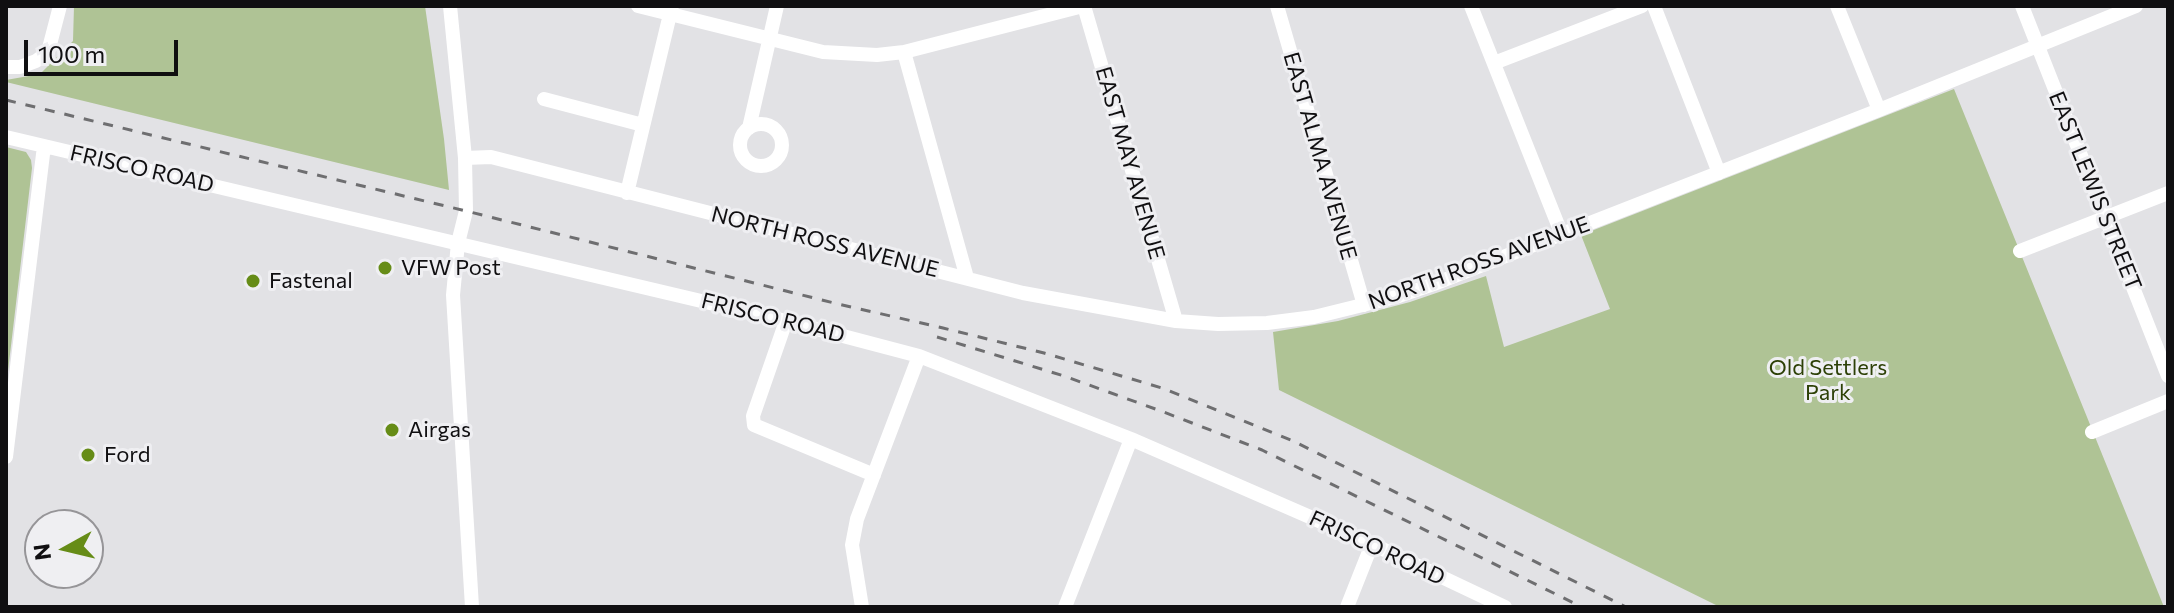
<!DOCTYPE html>
<style>
body{margin:0}
#map{position:relative;width:2174px;height:613px;overflow:hidden;background:#e2e2e5;font-family:Commissioner,sans-serif}
canvas{display:block}
.frame{position:absolute;inset:0;border:8px solid #100f11;pointer-events:none}
.north{position:absolute;left:24px;top:509px;width:80px;height:80px;box-sizing:border-box;background:#efeff2;border:2px solid #969598;border-radius:50%;rotate:262deg;font-size:22px;font-weight:700;line-height:32px;text-align:center;color:#100f11}
.north::after{content:'';display:block;margin:auto;width:28px;height:36px;background:#668c17;clip-path:polygon(50% 0,100% 100%,50% 72%,0 100%)}
.scale{position:absolute;left:24px;top:40px;width:154px;height:36px;box-sizing:border-box;border:4px solid #100f11;border-top:0;padding-left:10px;font-size:24px;line-height:28px;white-space:nowrap;color:#100f11;-webkit-text-stroke:6px #efeff2;paint-order:stroke}
</style>
<div id="map">
<canvas width="2174" height="613"></canvas>
<div class="frame"></div>
<div class="north">N</div>
<div class="scale">100 m</div>
</div>
<script>
const c = document.querySelector('canvas').getContext('2d');
c.lineJoin = 'round';
function fillPath(path, color) {
  c.fillStyle = color;
  c.fill(path, 'evenodd');
}
function toPath(rows) {
  const path = new Path2D();
  for (const r of rows) {
    if (r.length === 3) {
      path.moveTo(r[0] + r[2], r[1]);
      path.arc(r[0], r[1], r[2], 0, 2 * Math.PI);
      continue;
    }
    path.moveTo(r[0], r[1]);
    for (let i = 2; i < r.length; i += 2) path.lineTo(r[i], r[i + 1]);
  }
  return path;
}
function trace(path, color, width, dash) {
  c.strokeStyle = color;
  c.lineWidth = width;
  c.lineCap = dash ? 'butt' : 'round';
  c.setLineDash(dash || []);
  c.stroke(path);
}
function label(font, color, halo, rows, align = 'center') {
  c.font = font + ' Commissioner,sans-serif';
  c.lineWidth = 6;
  c.setLineDash([]);
  c.textBaseline = 'middle';
  c.strokeStyle = halo;
  c.fillStyle = color;
  for (const [text, x, y, turn = 0] of rows) {
    c.save();
    c.translate(x, y);
    c.rotate((+turn || 0) * Math.PI / 180);
    c.textAlign = isNaN(turn) ? turn : align;
    if (halo) c.strokeText(text, 0, 0);
    c.fillText(text, 0, 0);
    c.restore();
  }
}
const green = toPath([
 [74,6,425,6,444,139,449,190,6,82,6,80,40,74,73,41],
 [1954,89,2164,607,1720,607,1279,390,1273,332,1338,321,1410,302,1486,276,1504,347,1610,309,1581,235],
 [6,147,26,152,31,160,32,168,6,388]
]);
const minor = toPath([
 [450,6,465,158,466,211,458,243,453,295,472,607],
 [638,6,823,52,877,55,904,52,1083,6],
 [1084,6,1176,321],
 [1277,6,1364,305],
 [1471,6,1562,235],
 [1654,6,1719,173],
 [1837,6,1879,110],
 [2022,6,2168,376],
 [904,52,967,278],
 [1494,63,1642,6],
 [6,67,20,67,36,61,48,52,60,6],
 [544,99,643,125],
 [761,145,21],
 [749,128,777,6],
 [6,137,786,321,919,356,1131,439,1372,544,1505,607],
 [465,158,491,157,1023,293,1176,321,1218,324,1267,323,1314,317,1399,296,1434,284,1879,110,2136,6],
 [627,193,672,6],
 [2020,251,2168,193],
 [786,321,753,416,754,425,874,475],
 [2092,432,2168,401],
 [6,457,44,146],
 [862,607,852,545,857,519,919,356],
 [1065,607,1131,439],
 [1347,607,1372,544]
]);
const rail = toPath([
 [6,100,466,211,838,304,943,328,1044,353,1162,388,1293,441,1626,607],
 [937,337,1064,376,1161,411,1262,450,1582,607]
]);
const markers = [
 [385,268,8,"#668c17"],
 [253,281,8,"#668c17"],
 [392,430,8,"#668c17"],
 [88,455,8,"#668c17"]
];
const streetNames = [
 ["EAST ALMA AVENUE",1320,156,74],
 ["EAST MAY AVENUE",1130,163,74],
 ["FRISCO ROAD",142,169,13],
 ["EAST LEWIS STREET",2095,191,68],
 ["NORTH ROSS AVENUE",825,242,14],
 ["NORTH ROSS AVENUE",1479,263,-20],
 ["FRISCO ROAD",773,318,14],
 ["FRISCO ROAD",1377,548,25]
];
const poiNames = [
 ["VFW Post",401,268],
 ["Fastenal",269,281],
 ["Airgas",408,430],
 ["Ford",104,455]
];
const parkNames = [
 ["Old Settlers",1828,368],
 ["Park",1828,393]
];
fillPath(green, '#afc395');
trace(minor, '#fff', 14);
trace(rail, '#6e6e70', 3, [10, 10]);
for (const [x, y, r, color] of markers) {
  const dot = new Path2D();
  dot.arc(x, y, r, 0, 2 * Math.PI);
  c.fillStyle = color;
  c.fill(dot);
  trace(dot, '#efeff2', 3);
}
label('22px', '#100f11', '#efeff2', streetNames);
label('22px', '#100f11', '#efeff2', poiNames, 'left');
label('22px', '#2d4006', '#efeff2', parkNames);
</script>
